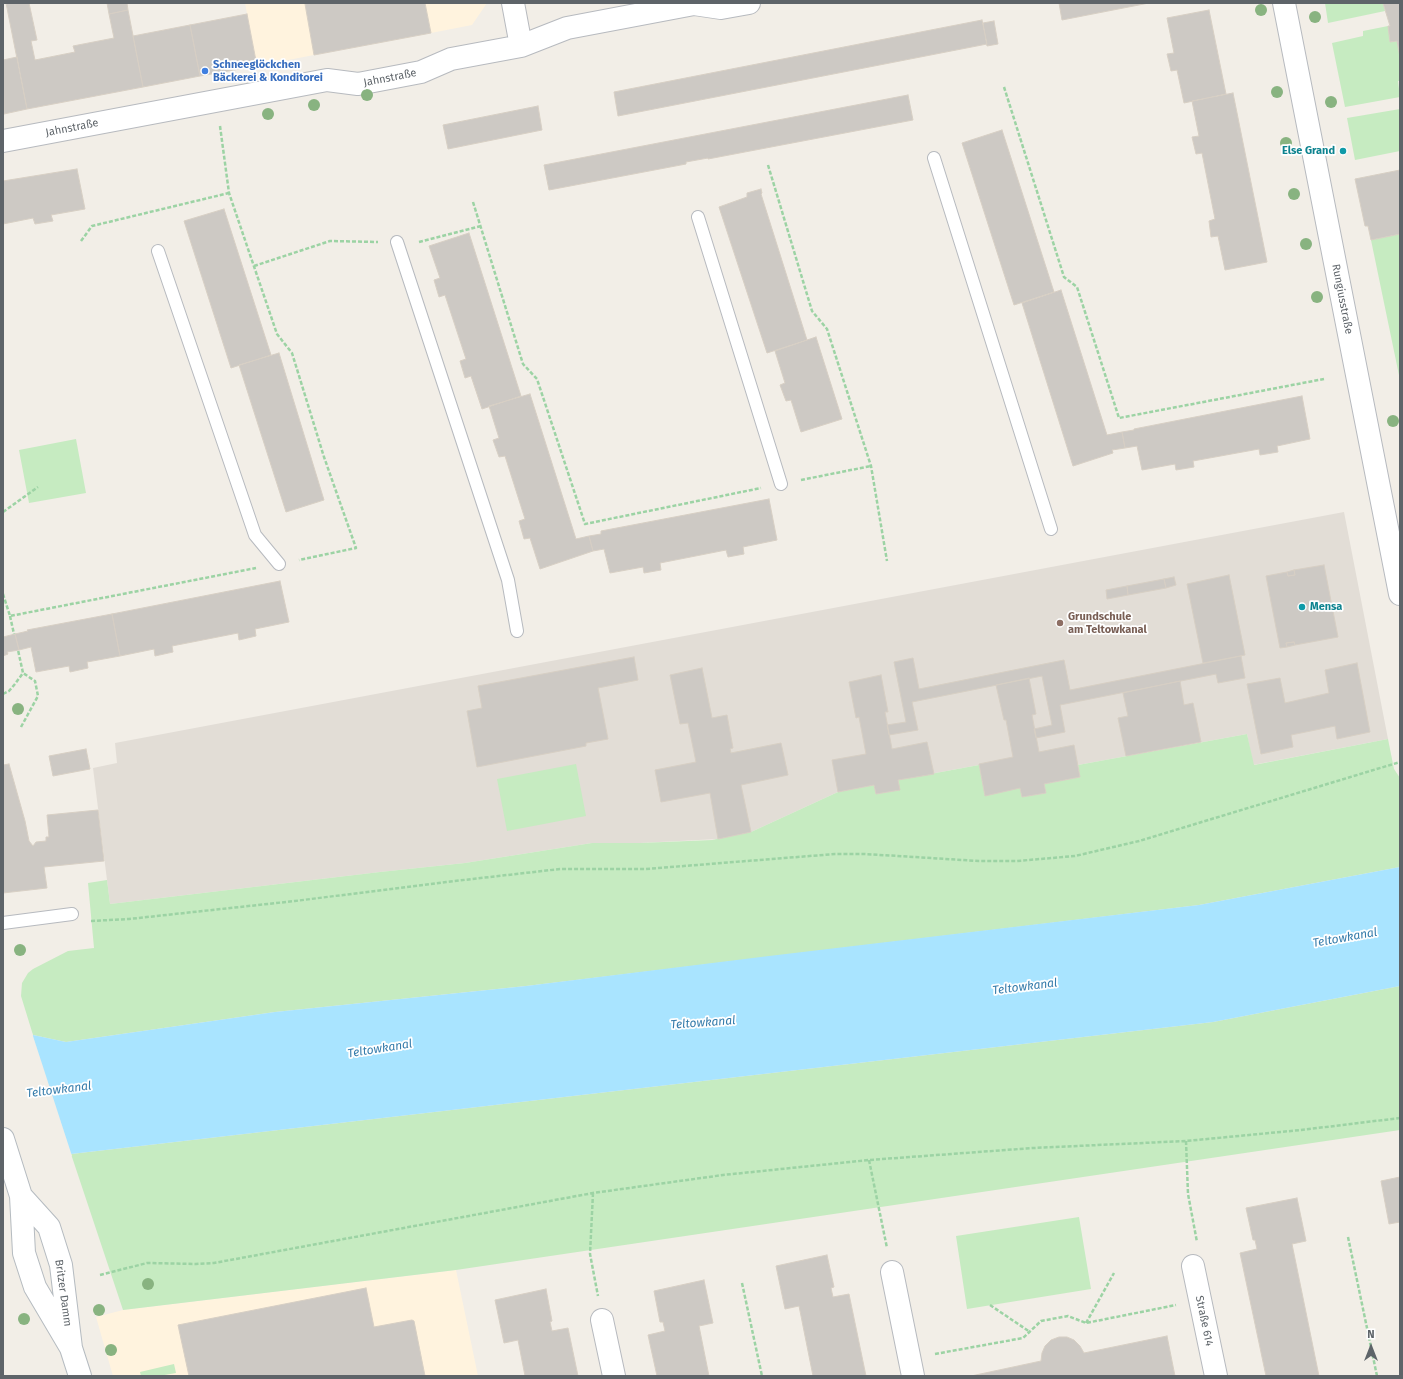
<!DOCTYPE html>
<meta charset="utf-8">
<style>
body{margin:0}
#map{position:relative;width:1403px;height:1379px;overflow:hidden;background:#f2eee7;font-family:"Fira Sans",sans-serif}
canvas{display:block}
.frame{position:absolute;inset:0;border:4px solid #5e6469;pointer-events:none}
.north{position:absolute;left:1351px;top:1327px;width:40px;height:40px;-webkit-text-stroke:3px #fff;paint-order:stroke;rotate:0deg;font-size:11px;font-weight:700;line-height:16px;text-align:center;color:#5e6469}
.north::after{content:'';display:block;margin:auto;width:14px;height:18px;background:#5e6469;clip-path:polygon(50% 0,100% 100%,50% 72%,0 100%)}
</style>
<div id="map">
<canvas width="1403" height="1379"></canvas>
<div class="frame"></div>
<div class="north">N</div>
</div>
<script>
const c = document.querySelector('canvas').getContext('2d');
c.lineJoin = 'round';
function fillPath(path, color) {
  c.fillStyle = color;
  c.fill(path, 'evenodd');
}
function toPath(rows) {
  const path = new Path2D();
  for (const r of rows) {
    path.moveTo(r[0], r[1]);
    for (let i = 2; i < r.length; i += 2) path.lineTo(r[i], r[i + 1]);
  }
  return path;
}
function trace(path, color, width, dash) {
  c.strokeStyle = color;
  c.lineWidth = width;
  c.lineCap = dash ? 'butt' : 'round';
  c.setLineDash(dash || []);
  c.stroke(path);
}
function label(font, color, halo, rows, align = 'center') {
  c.font = font + ' "Fira Sans",sans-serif';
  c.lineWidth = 3.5;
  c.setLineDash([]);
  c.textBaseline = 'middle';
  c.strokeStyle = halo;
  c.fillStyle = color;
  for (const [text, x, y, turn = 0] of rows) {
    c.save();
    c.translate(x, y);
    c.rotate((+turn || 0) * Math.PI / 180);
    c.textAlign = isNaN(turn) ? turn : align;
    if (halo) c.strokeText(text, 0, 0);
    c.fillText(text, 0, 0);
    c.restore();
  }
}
const commercial = toPath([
 [245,3,311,3,305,4,314,55,257,66],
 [425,3,487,3,472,25,431,33],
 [456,1270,478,1376,113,1376,96,1317,123,1310]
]);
const education = toPath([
 [1344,512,1388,739,1253,765,1247,734,1078,765,1080,777,1045,784,1046,793,1022,797,1020,789,985,796,979,765,898,780,900,790,876,794,874,785,838,792,751,832,718,839,640,843,592,843,465,863,380,872,110,904,93,768,117,763,115,743]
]);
const green = toPath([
 [1325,3,1383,3,1385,11,1328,23],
 [1388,26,1390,42,1397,41,1400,57,1400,81,1398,81,1400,97,1345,107,1332,43,1363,36,1363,31],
 [1400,109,1400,151,1355,160,1347,118],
 [1400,234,1400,380,1371,240],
 [76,439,86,493,29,503,19,450],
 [1247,734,1254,765,1388,739,1394,769,1400,778,1400,867,1199,905,526,986,275,1012,66,1042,33,1035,21,996,22,983,28,973,33,969,68,951,94,948,88,883,107,880,110,904,380,872,465,863,592,843,640,843,712,840,751,832,838,792,874,785,876,794,899,790,898,780,979,765,985,795,1020,788,1022,797,1046,793,1044,784,1080,777,1078,765],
 [576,764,586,816,507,831,497,779],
 [1400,986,1400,1130,456,1270,123,1310,71,1154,1213,1022],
 [1079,1217,1091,1289,967,1309,956,1236],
 [174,1364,176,1373,159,1376,141,1376,140,1372]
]);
const water = toPath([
 [1400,867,1400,986,1213,1022,71,1154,3,1166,33,1035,66,1042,275,1012,526,986,769,956,1199,905]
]);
const pier = toPath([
 [32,1033,72,1156,3,1168,3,1037]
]);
const building = toPath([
 [6,3,29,3,37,40,31,41,35,60,75,52,73,46,114,38,109,14,128,10,143,87,27,109,6,3],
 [107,3,127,3,128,10,109,14,107,3],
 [311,3,425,3,431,33,314,55,305,4,311,3],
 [1059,3,1149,3,1062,20,1059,3],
 [1383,3,1400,3,1400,57,1397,41,1390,42,1388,26,1390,26,1383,3],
 [1209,10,1226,94,1184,103,1177,70,1171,71,1167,54,1174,53,1167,18,1209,10],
 [247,14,257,66,200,76,190,25,247,14],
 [982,20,987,44,618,116,614,92,982,20],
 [994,21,998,44,987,46,983,23,994,21],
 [190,25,200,76,143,87,133,36,190,25],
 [17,57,27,109,4,114,3,60,17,57],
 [1233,93,1267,262,1225,270,1218,236,1211,237,1209,221,1215,219,1202,153,1196,154,1192,137,1199,136,1192,101,1233,93],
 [908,95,913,120,708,159,708,158,686,162,686,164,549,190,544,165,908,95],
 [538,106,542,130,448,149,443,125,538,106],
 [1002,130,1054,292,1014,305,962,143,1002,130],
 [77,169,85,209,51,215,53,221,35,224,33,218,3,224,3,181,77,169],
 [1400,170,1400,234,1371,240,1368,226,1365,226,1355,179,1400,170],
 [761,189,762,193,761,194,807,340,767,353,719,207,747,197,747,193,761,189],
 [224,209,271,355,231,368,184,221,224,209],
 [469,233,521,396,482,409,471,376,465,378,460,361,466,359,445,295,439,297,434,280,440,278,429,246,469,233],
 [1061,290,1107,435,1122,432,1125,448,1112,450,1113,453,1073,466,1022,303,1061,290],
 [816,337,842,419,801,432,791,400,786,401,780,385,785,383,775,351,816,337],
 [279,353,324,500,286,512,239,365,279,353],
 [530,394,576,539,589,536,593,551,540,569,530,538,524,539,519,521,525,519,505,456,499,457,493,440,499,438,489,406,530,394],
 [1302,396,1310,439,1277,446,1278,452,1260,455,1259,449,1193,461,1194,467,1176,470,1175,464,1142,470,1137,446,1125,448,1122,432,1134,430,1134,429,1302,396],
 [769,499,777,540,743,547,744,554,728,557,726,550,660,563,661,570,644,573,643,567,610,573,604,549,593,551,589,536,601,534,601,531,769,499],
 [1324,565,1338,637,1295,645,1294,642,1286,643,1287,647,1280,648,1266,576,1287,572,1288,576,1295,575,1294,570,1324,565],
 [1294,570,1295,575,1288,576,1287,572,1294,570],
 [1229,575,1245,655,1203,663,1187,584,1229,575],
 [1174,577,1176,585,1166,588,1164,579,1174,577],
 [1164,579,1166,588,1128,595,1127,586,1164,579],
 [280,581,289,622,255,629,256,636,239,640,238,633,172,646,173,652,155,656,154,649,120,656,112,614,280,581],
 [1127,586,1128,595,1107,599,1106,590,1127,586],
 [112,614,120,656,87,662,88,668,70,672,69,666,36,672,31,647,19,650,15,634,28,631,27,630,112,614],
 [15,634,19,650,7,652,8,654,3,656,3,637,15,634],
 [1294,642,1295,645,1287,647,1286,643,1294,642],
 [1241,656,1245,678,1218,683,1216,674,1060,705,1065,732,1036,738,1034,729,1052,725,1042,676,912,702,918,730,889,735,887,725,906,722,894,662,913,658,919,689,1064,660,1070,690,1241,656],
 [634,657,638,680,598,688,608,739,586,743,586,746,477,767,467,711,482,708,478,686,634,657],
 [1357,663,1370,732,1337,739,1335,726,1291,735,1293,747,1261,754,1247,684,1280,678,1285,703,1329,693,1325,670,1357,663],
 [702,668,712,718,727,715,733,748,730,749,731,753,781,743,788,775,741,785,751,832,718,839,710,793,661,802,655,770,696,762,688,723,680,724,670,675,702,668],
 [881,675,888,712,885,712,892,749,927,742,934,774,898,780,900,790,876,794,874,785,838,792,832,760,866,754,859,717,856,718,849,682,881,675],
 [1029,678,1036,714,1032,715,1039,752,1074,745,1080,777,1044,784,1046,793,1022,797,1020,788,985,796,979,764,1013,757,1006,720,1004,720,996,685,1029,678],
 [1180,681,1184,705,1193,703,1201,742,1126,756,1118,718,1128,716,1123,693,1180,681],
 [86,749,90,769,53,776,49,756,86,749],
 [9,764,25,821,29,841,33,846,36,842,46,841,46,837,49,837,47,815,98,810,104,861,44,867,47,888,3,893,3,765,9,764],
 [1400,1177,1400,1222,1389,1224,1381,1181,1400,1177],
 [1297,1198,1306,1241,1292,1244,1319,1376,1266,1376,1240,1253,1257,1249,1255,1240,1253,1240,1246,1208,1297,1198],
 [827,1255,834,1287,831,1288,833,1297,849,1294,866,1376,813,1376,799,1306,785,1309,776,1266,827,1255],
 [704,1280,713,1323,699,1326,709,1376,657,1376,648,1335,665,1331,663,1322,660,1322,654,1291,704,1280],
 [366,1288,374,1327,412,1320,414,1321,425,1376,189,1376,178,1325,366,1288],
 [546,1289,552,1321,550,1322,552,1331,568,1328,578,1376,525,1376,518,1340,504,1343,495,1300,546,1289],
 [1167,1336,1175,1376,971,1376,1041,1361,1042,1353,1045,1346,1051,1340,1059,1337,1067,1337,1074,1340,1080,1346,1084,1353,1167,1336]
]);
const path = toPath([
 [1004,87,1064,277,1077,287,1119,418,1324,379],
 [220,126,229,193,277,334,292,353,324,457,356,548,299,560],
 [768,165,812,311,827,329,871,466,887,561],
 [473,202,523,364,537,379,585,524,761,488],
 [81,241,92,226,229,193],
 [419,242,481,226],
 [254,266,330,241,378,242],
 [801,480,871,466],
 [3,512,38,487],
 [3,594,10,616,256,568],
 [10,616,14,634],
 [3,694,9,691,15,684,23,673,18,650],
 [21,727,38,696,35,681,23,673],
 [91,921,129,919,295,901,446,882,560,869,646,869,835,854,865,854,979,861,1017,861,1075,856,1139,841,1400,762],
 [1186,1141,1188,1194,1197,1242],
 [869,1160,887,1248],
 [593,1193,590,1254,598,1296],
 [1348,1237,1377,1376],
 [100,1275,147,1263,196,1264,214,1263,593,1193,723,1175,869,1160,1033,1148,1186,1141,1301,1130,1400,1118],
 [742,1283,762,1376],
 [990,1305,1030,1332],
 [1086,1323,1114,1273],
 [935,1354,1023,1338,1041,1321,1068,1316,1086,1323,1176,1305]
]);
const service = toPath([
 [934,158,1051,529],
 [698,217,781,484],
 [397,242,508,580,517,631],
 [158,251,255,535,279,564],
 [3,923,72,914]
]);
const minor = toPath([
 [513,3,521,46],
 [1284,3,1400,594],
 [3,141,327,80,358,84,421,72,451,59,521,46,567,28,694,4,721,8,749,3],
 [1193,1266,1216,1376],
 [892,1272,913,1376],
 [602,1320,614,1376]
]);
const secondary = toPath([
 [3,1139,21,1196,24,1253,35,1287,71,1348],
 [21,1196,49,1227,61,1265,71,1348,80,1376]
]);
const trees = [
 [1261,10],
 [1315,17],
 [1277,92],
 [367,95],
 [1331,102],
 [314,105],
 [268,114],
 [1286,143],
 [1294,194],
 [1306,244],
 [1317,297],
 [1393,421],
 [18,709],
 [20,950],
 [148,1284],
 [99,1310],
 [24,1319],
 [111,1350]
];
const markers = [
 [205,71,4,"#3f7fe0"],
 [1343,151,4,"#0f9aa8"],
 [1302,607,4,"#0f9aa8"],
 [1060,623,4,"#8d6e63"]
];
const shopNames = [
 ["Schneeglöckchen",213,65],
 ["Bäckerei & Konditorei",213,78]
];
const streetNames = [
 ["Jahnstraße",390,78,-11],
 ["Jahnstraße",72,128,-11],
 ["Rungiusstraße",1342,299,79],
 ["Britzer Damm",63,1293,82],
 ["Straße 614",1204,1321,78]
];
const cultureNames = [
 ["Else Grand",1335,151],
 ["Mensa",1310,607,"left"]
];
const educationNames = [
 ["Grundschule",1068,617],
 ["am Teltowkanal",1068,630]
];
const waterNames = [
 ["Teltowkanal",1345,938,-10],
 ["Teltowkanal",1025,987,-7],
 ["Teltowkanal",703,1023,-4],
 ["Teltowkanal",380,1049,-9],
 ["Teltowkanal",59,1090,-7]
];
fillPath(commercial, '#fff3de');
fillPath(education, '#e2ddd6');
fillPath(green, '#c6ebc1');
fillPath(water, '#a9e4ff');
fillPath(pier, '#f2eee7');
fillPath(building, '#cdc9c4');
trace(building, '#d7cfc4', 1);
trace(service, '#b7babf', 14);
trace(minor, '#b7babf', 24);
trace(secondary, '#b5bbc0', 24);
trace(path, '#9cd3a4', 2.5, [4, 2]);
trace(service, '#fff', 12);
trace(minor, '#fff', 22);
trace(secondary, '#fff', 22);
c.fillStyle = '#88b380';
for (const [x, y] of trees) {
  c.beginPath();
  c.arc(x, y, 6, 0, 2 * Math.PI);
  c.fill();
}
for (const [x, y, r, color] of markers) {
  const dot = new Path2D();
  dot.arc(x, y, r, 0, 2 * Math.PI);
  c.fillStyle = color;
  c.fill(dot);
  trace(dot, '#fff', 1.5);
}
label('bold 11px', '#366cbe', '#fff', shopNames, 'left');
label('11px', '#5e6469', '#fff', streetNames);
label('bold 11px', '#0d838f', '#fff', cultureNames, 'right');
label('bold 11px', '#785e54', '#fff', educationNames, 'left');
label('italic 12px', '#357cab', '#fff', waterNames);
</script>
